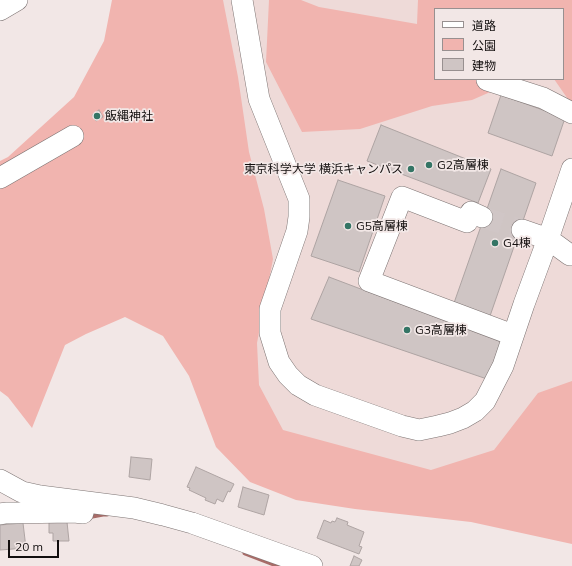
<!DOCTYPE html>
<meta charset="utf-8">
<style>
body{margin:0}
#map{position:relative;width:572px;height:566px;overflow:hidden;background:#f2e7e6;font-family:Mulish,"Noto Sans JP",sans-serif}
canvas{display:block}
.legend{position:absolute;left:434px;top:8px;width:130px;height:72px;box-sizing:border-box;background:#f2e7e6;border:1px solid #989090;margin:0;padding:5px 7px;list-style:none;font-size:12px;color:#120e0e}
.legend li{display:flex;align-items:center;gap:8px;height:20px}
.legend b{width:20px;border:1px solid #989090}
.scale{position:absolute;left:8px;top:540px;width:51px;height:18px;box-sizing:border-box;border:2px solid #120e0e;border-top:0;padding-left:5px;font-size:12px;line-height:14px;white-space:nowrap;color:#120e0e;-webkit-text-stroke:3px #f2e7e6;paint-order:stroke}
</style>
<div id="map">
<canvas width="572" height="566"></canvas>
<ul class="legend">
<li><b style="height:5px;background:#fff"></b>道路</li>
<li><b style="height:11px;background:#f1b4af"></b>公園</li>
<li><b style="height:11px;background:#cfc5c4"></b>建物</li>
</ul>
<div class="scale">20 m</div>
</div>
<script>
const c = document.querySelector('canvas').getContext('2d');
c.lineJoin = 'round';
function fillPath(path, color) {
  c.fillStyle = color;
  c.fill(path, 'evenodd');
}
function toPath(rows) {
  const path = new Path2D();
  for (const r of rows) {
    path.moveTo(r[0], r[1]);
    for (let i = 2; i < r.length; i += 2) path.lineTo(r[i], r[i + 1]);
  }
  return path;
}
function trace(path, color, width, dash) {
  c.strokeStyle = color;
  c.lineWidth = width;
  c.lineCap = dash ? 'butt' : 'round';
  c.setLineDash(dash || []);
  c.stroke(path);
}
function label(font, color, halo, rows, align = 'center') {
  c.font = font + ' Mulish,"Noto Sans JP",sans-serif';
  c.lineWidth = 3.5;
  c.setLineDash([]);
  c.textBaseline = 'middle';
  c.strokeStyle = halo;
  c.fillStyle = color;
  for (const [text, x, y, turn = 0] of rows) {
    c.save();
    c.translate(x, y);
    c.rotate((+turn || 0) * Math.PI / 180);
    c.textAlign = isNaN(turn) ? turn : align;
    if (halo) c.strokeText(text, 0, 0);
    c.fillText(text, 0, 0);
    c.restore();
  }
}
const built = toPath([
 [216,0,572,0,572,460,431,488,278,433,258,395],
 [435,9,563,9,563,79,435,79]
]);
const green = toPath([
 [112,0,223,0,238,77,249,152,264,209,273,259,257,343,259,385,283,430,431,470,494,450,538,393,572,381,572,544,471,522,355,509,296,500,250,482,216,447,189,376,163,336,125,317,86,334,65,345,32,428,8,397,0,391,0,161,8,157,74,97,104,41],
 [269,0,301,0,319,7,417,24,418,0,572,0,572,105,554,79,563,79,563,9,435,9,435,79,520,79,472,100,432,106,360,129,302,132,266,62]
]);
const stream = toPath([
 [87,517,103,514,107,514],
 [245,553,279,566]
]);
const building = toPath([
 [501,95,565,118,552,156,488,133,501,95],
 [99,110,103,117,96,121,92,115,99,110],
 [381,125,491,169,478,203,367,161,381,125],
 [501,169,536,183,490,316,454,303,501,169],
 [338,180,385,196,359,272,311,256,338,180],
 [329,277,501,342,487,379,311,319,329,277],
 [131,457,152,459,150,480,129,477,131,457],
 [196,467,234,484,230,492,228,491,223,502,217,499,215,504,205,500,206,498,189,490,190,488,187,487,196,467],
 [243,487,269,495,264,515,238,507,243,487],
 [337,518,348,522,347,525,364,532,359,546,362,547,359,554,317,538,324,520,331,523,332,521,335,522,337,518],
 [49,522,67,522,69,541,53,541,53,533,49,533,49,522],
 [23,523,26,548,0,550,0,525,23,523],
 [354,556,362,560,359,566,350,566,354,556]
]);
const minorTunnel = toPath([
 [482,217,522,230]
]);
const minor = toPath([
 [242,0,259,99,299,199,299,217,297,231,270,309,270,333,279,362,288,375,298,385,315,395,402,426,419,430,438,426,450,423,463,418,475,411,485,401,503,366,524,304,548,239,572,169],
 [0,10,17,0],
 [487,80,543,98,572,113],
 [0,178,73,136],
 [482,217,471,212,467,222,402,197,369,281,513,335],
 [522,230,548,239,570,255,572,255],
 [0,480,22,492,40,496,134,508,163,515,192,523,312,566],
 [0,514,6,513,74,512,83,513]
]);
const markers = [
 [97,116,4,"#347565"],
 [429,165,4,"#347565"],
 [411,169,4,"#347565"],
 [348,226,4,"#347565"],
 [495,243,4,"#347565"],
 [407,330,4,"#347565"]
];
const poiNames = [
 ["飯縄神社",105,116],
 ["G2高層棟",437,165],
 ["東京科学大学 横浜キャンパス",403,169,"right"],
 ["G5高層棟",356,226],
 ["G4棟",503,243],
 ["G3高層棟",415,330]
];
fillPath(built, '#eedad8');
fillPath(green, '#f1b4af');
trace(stream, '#a86c68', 5);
fillPath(building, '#cfc5c4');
trace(building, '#aea4a3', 1);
trace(minorTunnel, '#d0c6c6', 21, [21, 10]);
trace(minor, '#7d7473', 22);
trace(minor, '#fff', 21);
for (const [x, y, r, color] of markers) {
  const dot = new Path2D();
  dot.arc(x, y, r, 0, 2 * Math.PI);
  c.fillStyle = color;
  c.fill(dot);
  trace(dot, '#f2e7e6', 1.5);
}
label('12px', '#120e0e', '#f2e7e6', poiNames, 'left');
</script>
